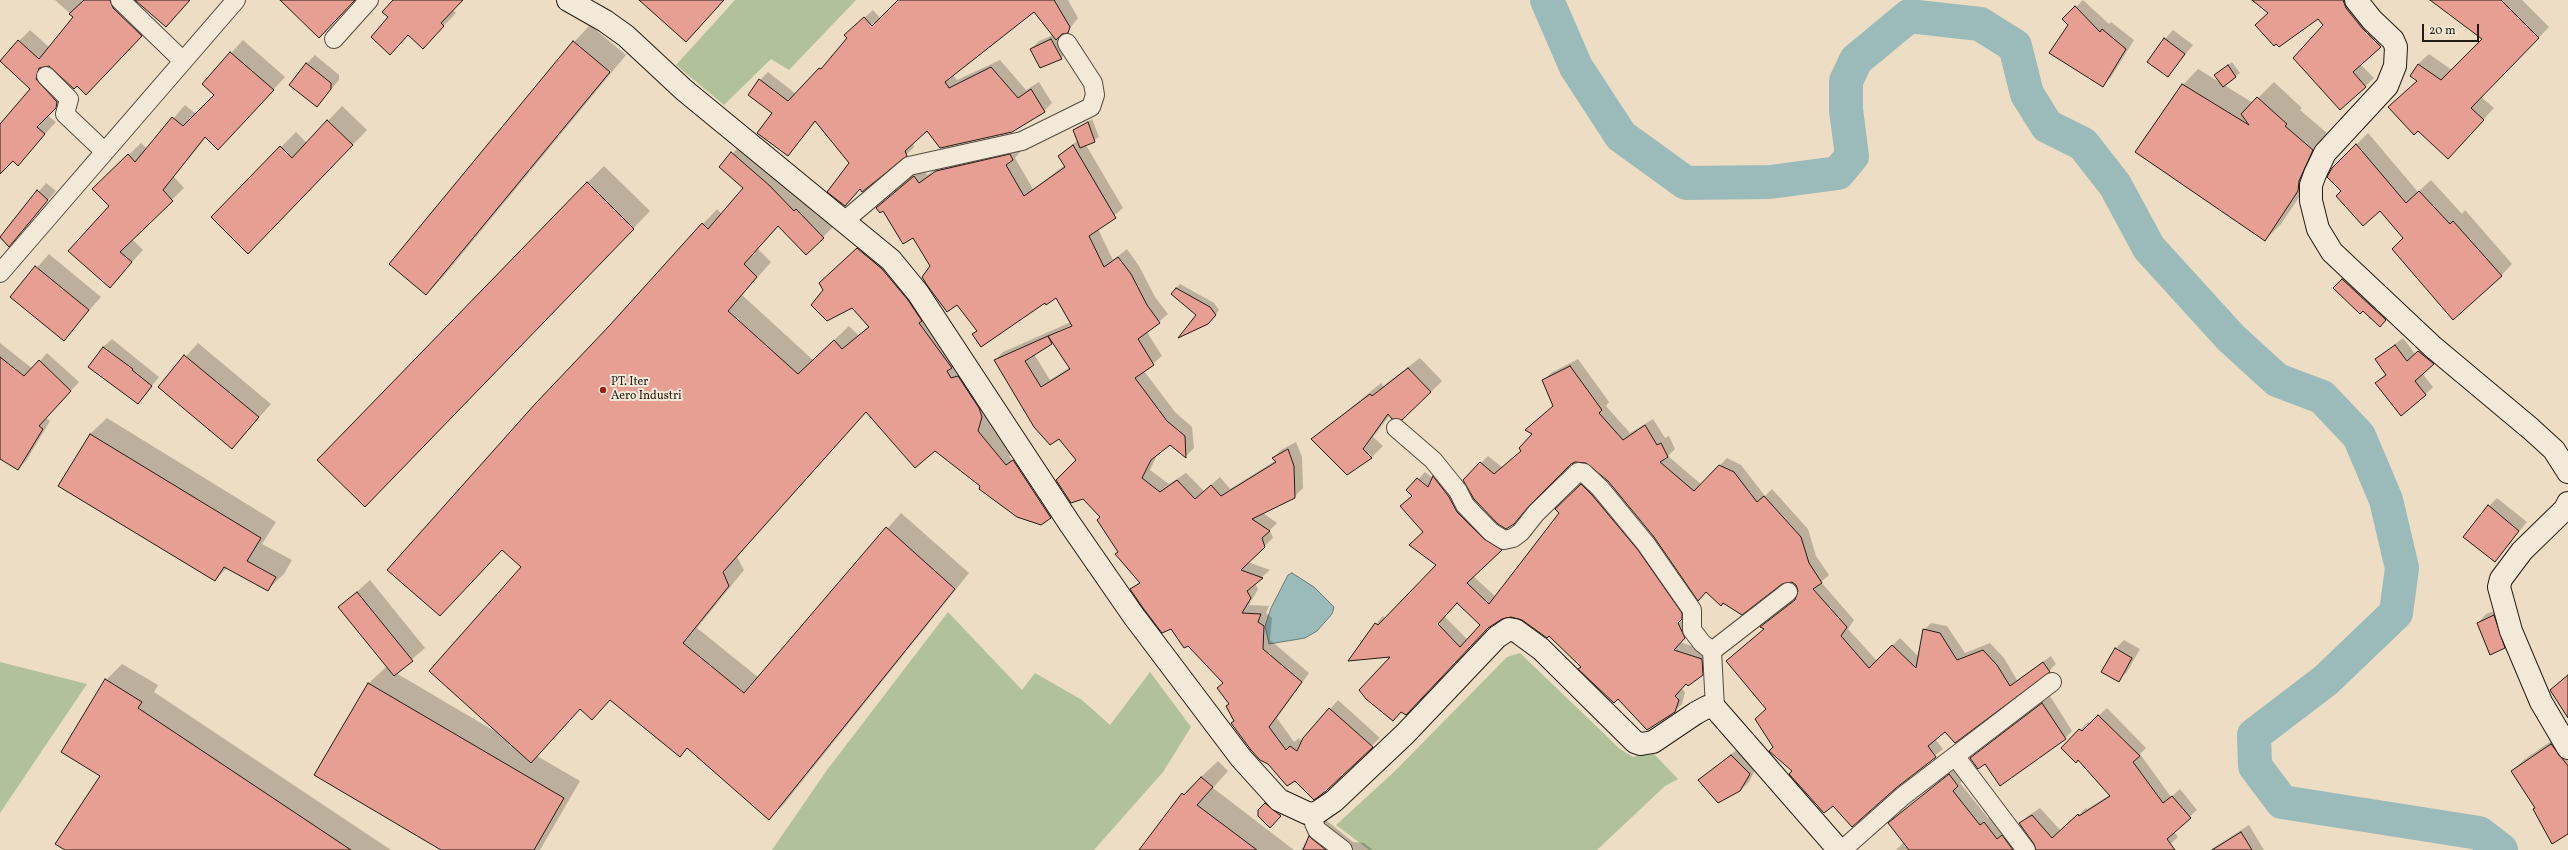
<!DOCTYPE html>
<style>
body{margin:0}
#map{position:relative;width:2568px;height:850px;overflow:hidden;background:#ecddc4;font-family:Vollkorn,serif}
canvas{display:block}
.scale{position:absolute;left:2422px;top:24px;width:57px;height:18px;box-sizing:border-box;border:2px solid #231c13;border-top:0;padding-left:5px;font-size:12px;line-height:14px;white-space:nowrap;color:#231c13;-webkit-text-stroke:3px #f3e9d9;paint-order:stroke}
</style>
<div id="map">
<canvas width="2568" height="850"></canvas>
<div class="scale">20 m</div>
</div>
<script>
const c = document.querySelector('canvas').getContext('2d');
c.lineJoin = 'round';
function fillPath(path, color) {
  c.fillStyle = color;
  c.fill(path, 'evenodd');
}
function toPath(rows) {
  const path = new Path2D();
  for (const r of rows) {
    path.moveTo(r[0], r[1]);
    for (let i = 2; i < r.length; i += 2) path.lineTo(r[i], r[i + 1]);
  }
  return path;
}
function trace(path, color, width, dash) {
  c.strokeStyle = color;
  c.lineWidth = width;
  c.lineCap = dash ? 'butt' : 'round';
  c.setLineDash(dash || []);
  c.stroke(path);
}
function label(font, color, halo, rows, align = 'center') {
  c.font = font + ' Vollkorn,serif';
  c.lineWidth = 4;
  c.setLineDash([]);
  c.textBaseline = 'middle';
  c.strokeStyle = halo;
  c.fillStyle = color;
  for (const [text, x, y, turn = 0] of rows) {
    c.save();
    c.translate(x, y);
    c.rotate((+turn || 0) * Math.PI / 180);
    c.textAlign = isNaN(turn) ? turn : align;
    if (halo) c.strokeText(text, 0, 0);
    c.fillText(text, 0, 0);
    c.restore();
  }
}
const green = toPath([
 [735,0,856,0,789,70,771,59,724,105,676,65],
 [948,612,1022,690,1035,673,1082,700,1110,725,1150,672,1191,727,1163,772,1094,850,772,850,827,770],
 [1520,653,1620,749,1633,757,1651,751,1678,779,1665,786,1597,850,1369,850,1336,825,1395,771,1507,657],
 [0,662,87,684,0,813]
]);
const water = toPath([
 [1292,573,1314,587,1334,607,1332,614,1317,631,1305,638,1269,644,1265,626,1271,608,1288,575,1292,573]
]);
const shadow = toPath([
 [55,0,129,0,153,24,97,82,77,85,47,65,67,95,47,115,56,122,18,164,13,160,0,172,0,126,32,89,19,41,30,30,49,47,74,17],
 [394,0,462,0,453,10,456,13,435,35,409,34,390,53,390,17],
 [900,0,1068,0,1078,18,1067,32,1060,33,1069,50,1061,58,1031,49,1039,41,1053,35,1035,11,953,75,957,80,1000,60,1026,90,1039,82,1052,103,1044,111,928,129,913,143,914,147,906,155,861,188,845,205,850,163,816,121,788,155,760,80,768,72,796,94,829,61,848,38,854,27,873,10,881,19],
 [2083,0,2109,24,2111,22,2134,40,2111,77,2102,86,2069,25,2064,19],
 [2254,0,2356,0,2388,38,2360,64,2374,78,2341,109,2324,25,2318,18,2269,13],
 [2432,0,2522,0,2549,27,2481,97,2494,108,2448,158,2418,81,2418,64,2429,54,2452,70,2483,38],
 [590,25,626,55,443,277,426,294,574,42],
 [2173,30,2193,45,2168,76,2165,39],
 [243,40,285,77,230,137,206,137,174,177,184,188,132,239,143,250,109,287,110,206,94,189,141,143,147,149,185,105,196,114,215,95,203,84],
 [315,55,339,75,339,80,317,106,306,64],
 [2232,62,2240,73,2224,85,2253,103,2274,82,2302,108,2300,110,2328,134,2314,164,2314,175,2281,224,2265,240,2183,85,2198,69,2221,83,2215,75],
 [342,106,367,130,263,238,212,217,296,132,307,143],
 [1092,119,1099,137,1086,145,1123,208,1098,229,1113,260,1127,249,1139,266,1155,297,1168,314,1147,332,1162,356,1144,371,1175,412,1192,427,1194,448,1186,456,1170,444,1158,453,1150,470,1169,484,1186,473,1204,491,1220,477,1230,489,1275,461,1273,458,1281,450,1296,442,1302,457,1303,488,1294,497,1263,513,1277,523,1270,530,1273,538,1248,562,1270,570,1255,583,1258,589,1249,605,1269,606,1266,613,1272,618,1270,640,1309,673,1277,718,1294,742,1299,738,1302,741,1338,700,1380,738,1326,790,1296,780,1232,723,1234,720,1230,703,1218,688,1224,682,1131,589,1140,581,1119,552,1078,460,995,360,1003,352,1071,322,1057,297,973,335,977,330,913,237,883,209,877,208,922,168,927,175,946,163,1018,147,1021,151,1015,158,1033,189,1065,165,1059,156,1078,140,1074,130],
 [1076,323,1077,325,1058,333,1058,331],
 [1053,342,1070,367,1050,380,1034,354],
 [2368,133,2418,192,2431,180,2462,214,2465,210,2512,264,2501,276,2404,238,2380,209,2343,191,2333,168],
 [747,138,838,222,806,254,779,225,758,249,771,262,742,295,813,360,849,326,858,335,869,326,852,307,825,291,835,268,872,234,1065,502,1050,517,982,486,935,449,867,411,737,557,744,570,697,628,759,678,901,513,969,573,784,804,769,819,688,748,680,756,611,699,592,719,580,708,537,756,580,781,540,850,443,850,315,775,369,683,386,667,390,669,340,607,370,580,425,648,396,673,496,732,522,567,611,325,703,224,717,209,722,214,744,188,720,167],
 [1011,455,1044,506,1042,506,1009,456],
 [604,166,650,211,382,489,587,183],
 [46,183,56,191,9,245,0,239],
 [49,254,101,297,64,339,11,297],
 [2350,272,2387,318,2380,326,2335,288],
 [1180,284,1214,303,1219,310,1212,319,1198,315,1176,288],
 [2403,338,2415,354,2427,343,2441,356,2422,373,2433,387,2425,395,2377,383,2386,374,2376,359],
 [112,339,159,377,138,403,103,347],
 [0,343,33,369,47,353,79,382,46,418,50,421,26,461,18,469,0,458],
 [198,343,271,404,232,448,159,387],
 [1420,358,1442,381,1431,392,1390,415,1373,437,1383,446,1372,457,1347,474,1313,439,1381,383,1383,386],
 [1578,359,1609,402,1606,406,1630,433,1653,419,1665,438,1669,436,1675,449,1668,456,1702,485,1727,458,1741,465,1765,496,1772,489,1808,529,1816,556,1829,575,1821,582,1854,620,1848,629,1877,661,1900,638,1919,657,1924,630,1931,623,1947,626,1965,653,1990,643,2004,658,2017,680,2051,656,2056,664,2049,671,1946,731,1935,739,1943,749,1895,787,1833,804,1794,771,1774,747,1767,708,1728,661,1765,629,1762,627,1769,620,1798,597,1797,585,1792,581,1655,537,1609,481,1587,462,1575,461,1464,480,1488,456,1502,467,1522,450,1554,405,1543,381,1551,373],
 [107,418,276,522,262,544,292,560,284,574,267,590,227,568,215,580,90,434],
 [1441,470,1509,542,1473,576,1496,597,1560,513,1556,509,1588,478,1688,606,1691,630,1680,642,1709,652,1710,666,1681,688,1685,692,1682,704,1674,712,1618,698,1549,635,1517,617,1502,617,1490,625,1393,720,1393,656,1350,660,1376,624,1383,616,1385,618,1437,565,1408,499,1413,495,1408,490,1425,472,1433,478],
 [1457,602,1482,625,1468,640,1444,616],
 [2497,498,2527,522,2495,560,2489,506],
 [2502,608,2513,639,2504,648,2478,623,2486,614],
 [2124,640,2140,649,2127,672,2118,681,2115,649],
 [122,664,158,685,154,692,391,850,66,850,102,776,106,680],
 [2568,675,2568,716,2551,691],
 [2050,696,2072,731,2065,738,1985,762,1971,758],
 [2107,708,2146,748,2140,754,2171,797,2180,789,2197,810,2174,831,2178,837,2164,850,2037,850,2020,824,2028,816,2040,808,2061,831,2086,808,2087,809,2110,795,2078,759,2062,748,2088,722,2090,724],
 [2564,732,2568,737,2568,833,2536,808,2512,771,2525,759],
 [1740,747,1757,766,1749,782,1740,791,1700,780],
 [1218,761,1228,771,1213,788,1294,850,1140,850,1183,794],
 [1957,767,1965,778,1960,783,1988,818,1992,815,2028,850,1896,850,1904,842,1890,823],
 [1270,800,1284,812,1270,826,1259,811],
 [1326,820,1353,842,1364,843,1373,850,1301,850,1309,836],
 [2249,825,2264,850,2210,850]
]);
const river = toPath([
 [1547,0,1576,67,1621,136,1686,183,1770,182,1838,173,1852,156,1846,110,1846,81,1856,60,1909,16,1980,24,2015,46,2027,94,2047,126,2083,144,2115,185,2149,248,2231,338,2277,380,2322,397,2359,436,2386,500,2402,568,2396,613,2326,680,2254,735,2255,766,2282,802,2479,833,2501,850]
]);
const building = toPath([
 [84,0,110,0,113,8,142,36,86,95,77,86,74,89,49,66,39,68,36,79,57,102,56,108,37,127,45,134,18,166,13,161,0,174,0,124,30,89,0,61,18,40,39,59,73,17,69,14,84,0],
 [135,0,190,0,166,27,135,0],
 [280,0,355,0,319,38,280,0],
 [393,0,463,0,441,23,444,26,423,49,408,35,390,55,371,37,388,17,382,12,393,0],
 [639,0,724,0,686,42,639,0],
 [898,0,1054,0,1070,27,1068,33,1062,34,1056,40,1034,12,945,82,949,88,991,67,1018,98,1031,89,1045,112,1012,132,940,148,927,131,905,151,907,156,862,192,860,189,845,206,827,192,849,163,815,121,788,156,757,133,772,113,748,95,759,79,788,101,819,68,821,69,847,38,844,35,864,17,872,26,898,0],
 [2252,0,2343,0,2346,8,2362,28,2381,47,2353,72,2366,87,2340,110,2293,58,2323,25,2318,19,2279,47,2276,44,2274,46,2255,25,2268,13,2252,0],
 [2430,0,2501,0,2539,38,2471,108,2484,120,2448,159,2418,131,2414,135,2388,107,2417,81,2410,76,2418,64,2441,80,2482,39,2430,0],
 [2075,6,2100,32,2102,29,2126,49,2103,87,2049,53,2068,25,2062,19,2075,6],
 [2164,38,2185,54,2168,77,2147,62,2164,38],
 [1051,39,1062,59,1040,68,1030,49,1051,39],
 [573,41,610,72,426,295,389,264,573,41],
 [230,52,274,90,218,150,205,137,163,190,173,201,120,252,132,262,110,288,68,251,109,206,92,189,128,154,135,162,172,117,183,126,214,95,202,84,230,52],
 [306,63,331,83,331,89,317,107,289,85,306,63],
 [2228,65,2236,77,2223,87,2214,75,2228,65],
 [2182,84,2249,125,2241,114,2257,97,2287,124,2285,126,2313,150,2299,181,2298,191,2265,241,2135,152,2182,84],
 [327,120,353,145,248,254,211,217,280,146,292,158,327,120],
 [1088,122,1095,142,1080,148,1073,130,1088,122],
 [2356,144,2406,203,2419,191,2450,224,2453,221,2502,276,2453,320,2392,249,2403,238,2380,211,2363,226,2336,196,2341,191,2327,177,2332,168,2356,144],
 [1073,145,1116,218,1089,236,1104,267,1118,257,1131,274,1147,305,1160,323,1138,339,1154,365,1135,378,1167,421,1185,436,1186,458,1170,445,1151,460,1142,478,1160,492,1177,480,1195,499,1211,485,1221,496,1276,462,1272,458,1288,449,1294,466,1295,498,1252,519,1270,531,1262,538,1265,547,1241,570,1263,578,1247,591,1251,598,1242,613,1261,614,1258,622,1264,626,1263,649,1302,682,1269,727,1286,750,1290,746,1297,751,1303,738,1329,708,1373,747,1326,791,1314,800,1295,781,1287,786,1268,764,1260,760,1251,750,1231,723,1234,721,1226,706,1229,704,1217,688,1223,683,1188,646,1184,648,1171,629,1162,633,1143,608,1130,589,1140,583,1115,554,1118,552,1097,520,1100,517,1083,499,1071,503,1056,480,1076,460,1059,439,1050,445,1034,427,994,360,1048,336,1052,344,1025,361,1041,387,1070,369,1048,336,1072,326,1056,298,1046,305,1045,303,981,347,972,334,977,331,957,305,947,312,927,285,922,277,930,266,913,238,903,244,883,211,880,213,876,208,914,176,919,183,936,171,1010,154,1013,160,1006,165,1024,196,1065,167,1058,156,1073,145],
 [731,152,770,186,794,211,796,209,824,238,806,255,778,226,744,264,757,277,728,311,798,374,834,340,842,349,869,327,852,308,827,321,811,305,823,290,819,283,857,248,882,269,908,300,922,321,919,323,952,368,947,371,951,378,958,376,979,408,982,417,978,431,1006,465,1013,460,1051,518,1041,525,1017,517,979,489,980,486,935,451,915,468,866,412,723,572,729,586,683,643,744,693,886,527,955,589,769,820,687,748,680,757,610,700,592,720,580,709,531,763,429,671,521,567,502,550,440,616,387,570,535,404,610,325,702,223,708,229,743,188,719,167,731,152],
 [587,182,634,229,365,507,317,460,587,182],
 [37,190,48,200,9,247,0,237,37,190],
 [35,266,89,310,64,341,10,297,35,266],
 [2342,279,2386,320,2380,327,2363,311,2360,314,2333,288,2342,279],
 [1176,288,1210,307,1216,315,1208,324,1178,338,1196,315,1171,294,1176,288],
 [2395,345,2407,361,2418,351,2434,364,2415,381,2426,395,2401,416,2375,383,2386,375,2375,359,2395,345],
 [103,347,133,369,132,370,152,386,138,404,88,367,103,347],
 [184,355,259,417,232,449,158,387,184,355],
 [0,357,24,376,39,360,71,391,39,426,43,429,18,470,0,459,0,357],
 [1570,366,1602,410,1599,413,1623,440,1645,425,1657,445,1661,443,1668,457,1660,462,1694,491,1719,465,1734,472,1757,502,1764,496,1801,537,1809,563,1822,583,1813,589,1847,627,1841,636,1869,668,1892,645,1916,668,1923,629,1940,633,1957,660,1983,650,1997,665,2010,686,2043,662,2050,672,1955,743,1945,732,1928,746,1936,757,1896,788,1852,827,1833,806,1824,813,1789,774,1792,771,1769,751,1773,747,1755,719,1766,709,1726,661,1764,629,1760,627,1795,600,1798,591,1796,585,1792,582,1782,584,1742,615,1723,603,1721,606,1706,592,1698,601,1654,537,1608,481,1586,463,1575,462,1571,464,1529,506,1514,524,1506,529,1498,524,1474,499,1463,480,1480,462,1494,474,1521,451,1519,448,1532,434,1525,430,1553,406,1542,380,1570,366],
 [1408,368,1431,392,1402,420,1392,419,1388,414,1363,449,1372,458,1347,475,1311,439,1370,394,1372,396,1408,368],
 [90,434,261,538,247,561,276,577,268,591,224,567,215,581,58,486,90,434],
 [1433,476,1449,497,1457,512,1484,539,1502,550,1467,583,1489,604,1559,513,1555,509,1581,484,1592,495,1638,550,1682,613,1682,619,1678,623,1685,638,1674,650,1702,659,1703,675,1688,686,1686,684,1675,696,1679,700,1675,712,1647,730,1618,699,1614,703,1578,669,1581,667,1549,636,1547,638,1522,620,1511,617,1502,619,1488,628,1406,715,1401,712,1393,721,1366,699,1359,690,1390,657,1348,661,1375,623,1378,625,1436,565,1409,545,1423,532,1400,506,1412,496,1406,490,1417,478,1428,487,1433,476],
 [1457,603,1480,625,1460,647,1438,624,1457,603],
 [2488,505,2519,531,2495,562,2463,537,2488,505],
 [357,592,413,661,394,676,338,607,357,592],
 [2494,615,2505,648,2490,655,2477,623,2494,615],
 [2115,648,2132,658,2119,682,2101,672,2115,648],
 [2568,675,2568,718,2550,690,2568,675],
 [105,679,142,702,138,708,351,850,65,850,55,844,100,776,61,752,105,679],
 [368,683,564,798,534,850,441,850,314,775,368,683],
 [2042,703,2066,739,2000,786,1985,764,1978,769,1970,758,2042,703],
 [2098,715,2140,756,2133,762,2163,803,2172,796,2191,818,2167,839,2175,850,2036,850,2034,844,2019,823,2032,815,2052,838,2078,814,2079,816,2110,796,2078,760,2076,763,2061,748,2079,729,2082,731,2098,715],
 [2551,744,2568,766,2568,834,2552,844,2533,809,2535,808,2511,771,2551,744],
 [1731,755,1750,774,1740,791,1718,803,1698,780,1731,755],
 [1949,774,1958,786,1953,791,1980,825,1984,822,1997,839,2002,835,2013,850,1909,850,1888,823,1949,774],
 [1201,777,1213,787,1197,805,1257,850,1139,850,1182,793,1184,795,1201,777],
 [1265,803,1281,816,1270,828,1258,816,1258,810,1265,803],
 [2241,832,2252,850,2212,850,2241,832],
 [1309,836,1311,838,1326,850,1303,850,1309,836]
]);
const street = toPath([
 [120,0,182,60],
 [334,39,369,0],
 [46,76,69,99,65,114,104,151],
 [843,222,909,166,1022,141,1091,107,1095,95,1093,83,1067,43],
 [0,273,236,0],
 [1396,428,1433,460,1458,491,1465,505,1491,532,1504,540,1513,538,1521,532,1536,513,1578,472,1584,473,1600,488,1646,544,1692,610,1692,630,1702,643,1712,651,1715,708],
 [1712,651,1788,592],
 [1955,756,2026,850],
 [1315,814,1314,823,1317,830,1343,850],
 [1842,850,1903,796,2052,682]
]);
const secondary = toPath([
 [568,0,605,21,626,36,684,90,891,260,918,293,1070,524,1133,615,1241,758,1279,800,1307,813,1315,814,1334,801,1405,734,1497,637,1509,629,1515,630,1541,649,1635,742,1641,744,1653,742,1696,713,1707,707,1715,708,1839,850],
 [2356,0,2372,20,2393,40,2396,47,2395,66,2387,86,2325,153,2315,174,2311,185,2311,201,2318,229,2332,252,2433,347,2531,429,2554,450,2568,472],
 [2568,503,2565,509,2522,551,2501,579,2499,587,2511,631,2541,702,2568,748]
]);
const markers = [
 [603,390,4,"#8f2418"]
];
const poiNames = [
 ["PT. Iter",611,383],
 ["Aero Industri",611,397]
];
fillPath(green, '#b1c29a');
fillPath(water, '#9abbba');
trace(water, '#6a7b77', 1);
fillPath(shadow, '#0003');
trace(river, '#9abbba', 34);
fillPath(building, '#e79f94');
trace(building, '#231c13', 1);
trace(street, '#554c3f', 20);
trace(secondary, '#231c13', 24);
trace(street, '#f3e9d9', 18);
trace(secondary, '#f3e9d9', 22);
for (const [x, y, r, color] of markers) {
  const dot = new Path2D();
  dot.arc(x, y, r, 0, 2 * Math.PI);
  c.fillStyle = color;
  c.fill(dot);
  trace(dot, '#f3e9d9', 1.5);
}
label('12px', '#231c13', '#f3e9d9', poiNames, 'left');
</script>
